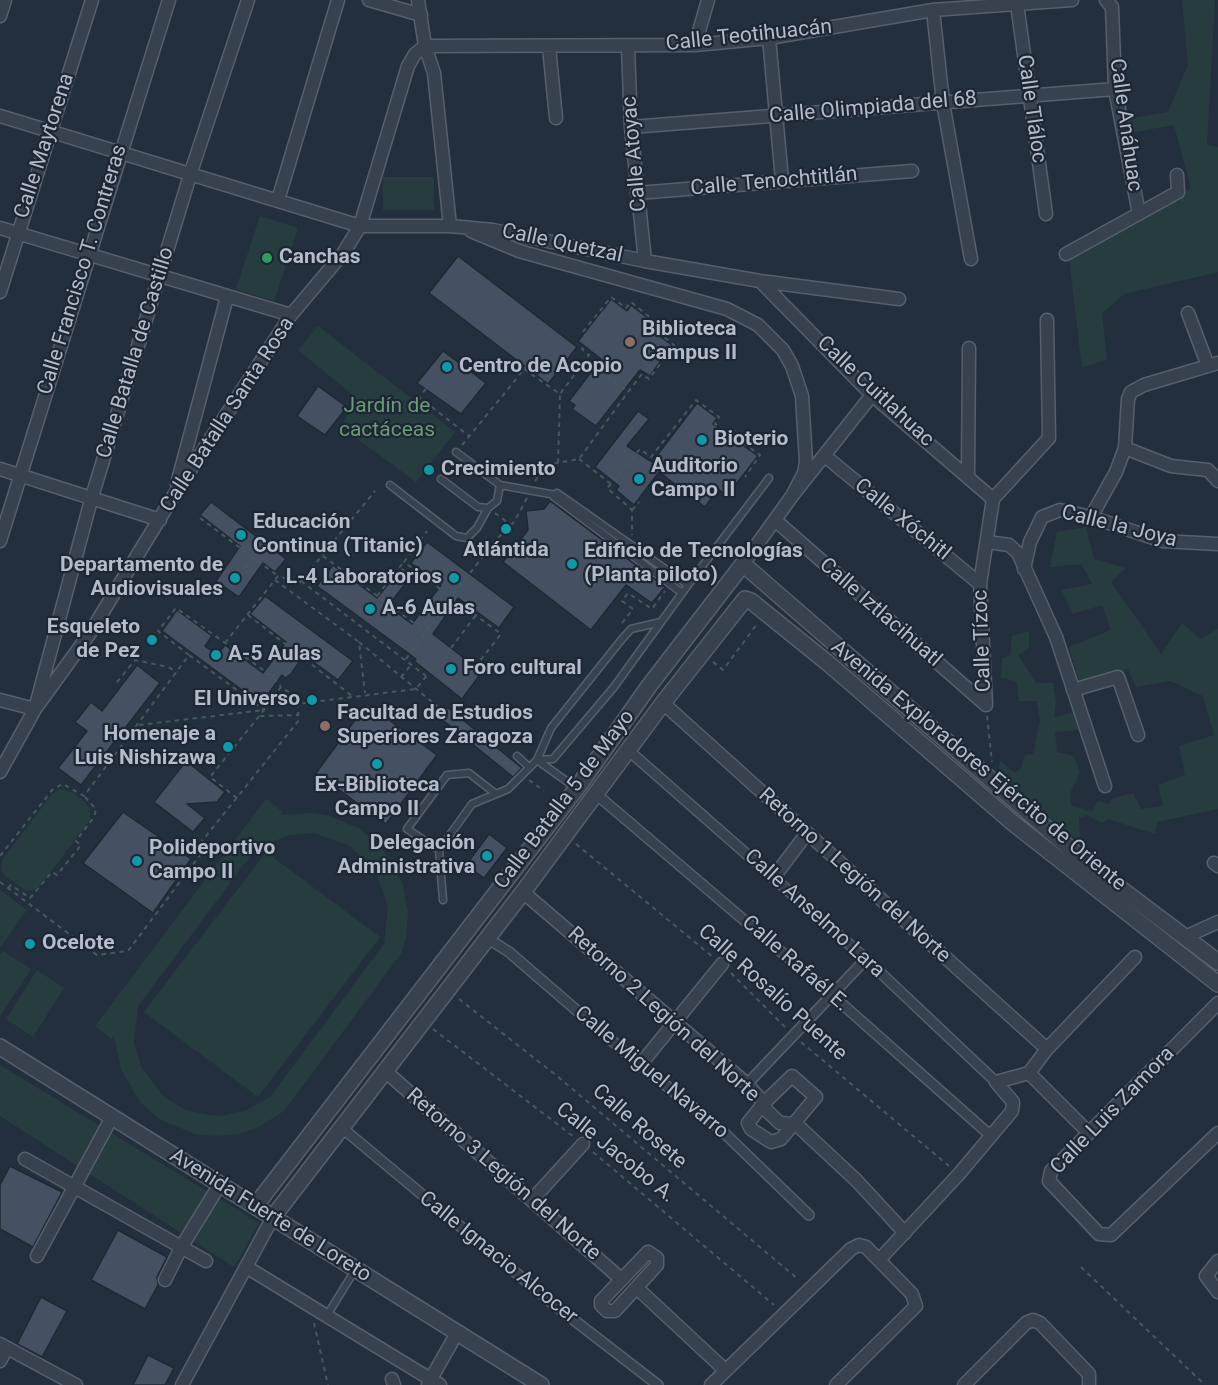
<!DOCTYPE html>
<meta charset="utf-8">
<style>
body{margin:0}
canvas{display:block;background:#242f3e}
</style>
<canvas width="1218" height="1385"></canvas>
<script>
const c = document.querySelector('canvas').getContext('2d');
c.lineJoin = 'round';
function fillPath(path, color) {
  c.fillStyle = color;
  c.fill(path, 'evenodd');
}
function toPath(rows) {
  const path = new Path2D();
  for (const r of rows) {
    path.moveTo(r[0], r[1]);
    for (let i = 2; i < r.length; i += 2) path.lineTo(r[i], r[i + 1]);
  }
  return path;
}
function trace(path, color, width, dash) {
  c.strokeStyle = color;
  c.lineWidth = width;
  c.lineCap = dash ? 'butt' : 'round';
  c.setLineDash(dash || []);
  c.stroke(path);
}
function label(font, color, halo, rows, align = 'center') {
  c.font = font + ' Roboto,sans-serif';
  c.lineWidth = 4.5;
  c.setLineDash([]);
  c.textBaseline = 'middle';
  c.strokeStyle = halo;
  c.fillStyle = color;
  for (const [text, x, y, turn = 0] of rows) {
    c.save();
    c.translate(x, y);
    c.rotate((+turn || 0) * Math.PI / 180);
    c.textAlign = isNaN(turn) ? turn : align;
    if (halo) c.strokeText(text, 0, 0);
    c.fillText(text, 0, 0);
    c.restore();
  }
}
const green = toPath([
 [1182,0,1215,0,1207,145,1218,147,1218,272,1124,294,1102,313,1107,359,1082,368,1069,257,1191,188,1174,125,1129,133,1128,119,1168,112,1188,65],
 [383,177,434,177,434,210,383,210],
 [260,216,298,228,274,301,236,289],
 [318,326,455,432,416,482,340,426,359,400,298,350],
 [1086,527,1094,559,1126,568,1111,582,1161,654,1182,623,1200,639,1218,629,1218,809,1157,822,1155,834,1108,819,1102,823,1087,815,1079,818,1080,842,997,775,1000,761,1015,773,1021,768,1025,755,1033,754,1040,721,1037,701,1019,701,1017,682,1001,677,1002,658,1010,655,1012,636,1029,631,1029,648,1018,655,1036,683,1053,683,1056,702,1054,718,1074,712,1079,730,1055,732,1057,752,1074,756,1080,773,1070,793,1071,805,1091,812,1098,801,1109,804,1113,798,1133,793,1141,809,1163,806,1158,785,1185,775,1179,746,1214,735,1203,696,1170,681,1136,687,1128,669,1079,681,1069,647,1111,630,1102,605,1073,614,1061,590,1092,584,1082,564,1050,567,1057,532],
 [60,789,72,792,85,802,90,810,90,820,40,886,32,891,25,890,5,876,1,869,2,860,52,794],
 [266,799,283,812,281,815,313,813,330,816,358,828,378,844,393,864,403,886,408,912,406,938,402,952,284,1111,259,1127,239,1134,217,1136,195,1134,161,1120,141,1103,121,1070,114,1035,111,1039,95,1026],
 [314,833,350,846,376,872,388,907,384,944,270,1097,247,1110,222,1116,208,1115,183,1109,162,1095,141,1066,134,1042,138,1006,254,851,288,835],
 [266,852,380,937,258,1097,144,1012],
 [0,890,27,910,0,948],
 [3,951,31,969,0,1016,0,956],
 [37,970,64,988,33,1037,6,1019],
 [0,1065,259,1223,234,1267,0,1116]
]);
const building = toPath([
 [458,256,577,347,548,384,429,293,458,256],
 [611,299,627,311,631,305,662,329,658,335,672,345,650,376,640,370,596,426,572,409,575,405,569,401,601,359,578,341,611,299],
 [443,351,486,383,461,414,417,383,443,351],
 [318,386,347,407,325,435,297,416,318,386],
 [697,403,717,418,713,424,758,456,727,496,718,489,705,507,659,472,634,505,616,490,619,486,595,467,638,411,649,419,627,446,652,462,697,403],
 [550,501,665,587,652,603,626,585,591,630,503,562,528,530,526,511,544,509,550,501],
 [211,502,286,559,275,572,263,563,239,597,216,581,240,546,200,515,211,502],
 [427,542,514,607,499,628,458,598,433,634,482,672,462,699,414,661,416,659,317,586,333,565,377,598,402,567,413,574,388,606,412,624,441,585,411,563,427,542],
 [265,596,353,661,338,680,304,655,291,674,285,678,282,675,261,704,162,631,177,610,212,636,205,646,217,655,225,645,263,673,286,642,250,614,265,596],
 [137,665,160,683,81,785,58,768,87,731,75,722,91,702,102,711,137,665],
 [367,704,437,755,386,824,316,773,367,704],
 [447,707,522,768,513,777,439,717,447,707],
 [186,761,225,792,217,802,187,804,205,818,193,832,154,802,186,761],
 [123,812,191,859,153,913,83,863,123,812],
 [489,834,507,848,484,878,466,865,489,834],
 [10,1166,62,1192,33,1247,0,1229,0,1185,10,1166],
 [118,1230,167,1257,157,1277,158,1285,145,1309,91,1280,118,1230],
 [41,1297,67,1311,42,1357,17,1344,41,1297],
 [148,1355,174,1368,165,1385,133,1385,148,1355]
]);
const path = toPath([
 [524,369,560,394,589,355,582,349,590,339,582,333,611,297,626,308,631,302,664,329,660,334,674,345,649,379,642,374,628,392,585,360],
 [426,389,419,397,469,436],
 [462,445,526,367],
 [579,459,611,484,640,449,651,457,696,400,719,417,715,424,760,455,745,477],
 [558,463,560,394],
 [535,481,547,465,579,459,628,392],
 [611,484,607,488,632,510,632,535],
 [632,510,639,502],
 [495,513,511,525],
 [200,518,278,576],
 [323,556,426,632],
 [245,568,254,556],
 [275,580,359,642,365,693],
 [301,581,426,676],
 [377,596,403,563],
 [248,615,352,696],
 [622,623,633,609,622,601,628,593,652,609,665,591],
 [359,642,515,770],
 [225,643,278,576,299,583,301,581,375,491],
 [451,648,476,615],
 [189,655,158,631,176,608,273,677,281,687],
 [406,659,451,597,404,562,427,531],
 [713,662,723,670,757,624],
 [475,667,501,634,451,597,496,540,514,522,527,498],
 [273,677,293,651],
 [401,677,411,665],
 [117,682,135,660,168,667,177,672],
 [260,716,299,715],
 [987,716,992,762],
 [139,725,264,710],
 [529,780,544,791],
 [237,798,210,777,264,710],
 [576,844,713,957],
 [0,856,53,789,63,784,84,796,189,655,264,710,281,687,296,697,297,704],
 [0,882,97,955,128,951,207,846,202,841,299,720,297,704,416,689,429,673],
 [8,888,11,885,30,898,52,872,57,875,81,845,76,841,94,817,96,809,85,797],
 [731,973,786,1028],
 [459,999,557,1076,799,1280],
 [433,1029,574,1137],
 [801,1042,949,1166],
 [593,1152,774,1305],
 [1081,1267,1205,1385],
 [314,1323,328,1385]
]);
const service = toPath([
 [456,452,500,485,556,495],
 [441,479,478,507,488,508,497,501,500,485],
 [390,485,456,536,467,538,477,528,488,508],
 [688,585,769,478],
 [661,622,614,687,553,759,537,760,551,728,622,639,631,629,661,622],
 [661,622,688,585,557,493,554,497,682,593],
 [517,756,529,767],
 [439,850,407,829,447,775,469,773,496,794],
 [443,900,439,850,472,804,508,789,537,760,576,788],
 [326,1317,355,1270]
]);
const pedestrian = toPath([
 [628,750,866,959,996,1082],
 [596,794,832,995,991,1136],
 [487,938,509,952,640,1065,717,1126,809,1215],
 [747,1084,866,959],
 [341,1127,557,1307,658,1385]
]);
const minor = toPath([
 [369,0,421,15],
 [418,0,425,46,434,73,450,226],
 [1106,0,1112,7,1115,89,1139,214],
 [1017,4,1046,214],
 [933,10,943,103,971,259],
 [0,16,5,0],
 [769,38,782,180],
 [695,45,708,0],
 [549,47,556,118],
 [628,47,631,127,645,261],
 [0,116,360,226,450,226,493,230,645,261,760,281,899,299],
 [631,127,1115,89],
 [637,193,912,171],
 [278,200,338,0],
 [0,228,291,315],
 [471,231,519,251,727,309,758,325,783,350,792,366,802,396,806,462,804,473,792,496],
 [1066,254,1178,192,1177,175],
 [760,281,872,395,993,499],
 [0,292,92,0],
 [1188,313,1208,366],
 [1125,448,1171,466,1208,470,1218,481],
 [825,456,980,584],
 [0,469,160,520],
 [968,476,969,348],
 [177,484,227,297],
 [993,499,1049,438,1047,320],
 [1091,517,1116,472,1125,448,1128,399,1131,392,1144,385,1218,363],
 [775,520,986,705],
 [0,541,169,0],
 [987,542,1009,545,1018,553,1056,637,1105,786],
 [743,564,792,496,872,395],
 [1024,569,1030,542,1042,517,1060,510,1091,517,1162,541,1218,544],
 [1073,690,1118,677,1138,735],
 [0,700,35,709,91,500,191,172,248,0],
 [663,703,1047,1049],
 [986,705,980,584,993,499],
 [0,772,35,709,90,633,174,495,291,315,344,252,360,226,408,66,415,54,425,46,695,45,769,38,933,10,1072,0],
 [1214,863,1218,866],
 [774,877,807,833],
 [523,892,747,1084,764,1103,766,1110,780,1123,796,1124,857,1181,905,1233],
 [1185,937,1218,922],
 [1218,1003,1051,1171,1049,1181,1099,1234,1111,1235,1218,1133],
 [640,1065,722,964],
 [384,1070,621,1279],
 [1029,1073,1089,1133],
 [792,1076,816,1097,781,1139,771,1142,751,1129,748,1123,764,1103,792,1076],
 [25,1159,206,1261],
 [532,1200,583,1144],
 [648,1252,657,1258,657,1265,615,1311,607,1311,601,1305,601,1301,648,1252],
 [37,1256,112,1117],
 [879,1260,959,1174,1012,1111,1013,1102,996,1082,1029,1073,1047,1049,1135,957],
 [1218,1261,1206,1276,1218,1292],
 [248,1268,440,1385],
 [165,1280,182,1246,220,1184],
 [637,1288,725,1370],
 [0,1344,76,1385],
 [0,1361,7,1348],
 [392,1379,394,1385],
 [428,1384,457,1333],
 [182,1385,273,1217],
 [711,1385,851,1249,859,1245,866,1247,912,1294,916,1306,836,1385],
 [964,1385,1026,1323,1033,1320,1040,1323,1089,1374,1089,1385]
]);
const tertiary = toPath([
 [0,1047,541,1385],
 [256,1205,580,784,649,686,743,564,1089,865,1218,962],
 [273,1217,523,892,663,703,745,599,751,601,829,664,1013,823,1218,984]
]);
const pathBridge = toPath([
 [289,659,296,649],
 [271,679,277,672]
]);
const markers = [
 [267,258,6,"#2e9e5b"],
 [630,342,6,"#8d6e63"],
 [447,367,6,"#0f9aa8"],
 [702,440,6,"#0f9aa8"],
 [429,470,6,"#0f9aa8"],
 [639,479,6,"#0f9aa8"],
 [506,529,6,"#0f9aa8"],
 [241,535,6,"#0f9aa8"],
 [572,564,6,"#0f9aa8"],
 [235,578,6,"#0f9aa8"],
 [454,578,6,"#0f9aa8"],
 [370,609,6,"#0f9aa8"],
 [152,640,6,"#0f9aa8"],
 [216,655,6,"#0f9aa8"],
 [451,669,6,"#0f9aa8"],
 [312,700,6,"#0f9aa8"],
 [325,726,6,"#8d6e63"],
 [228,747,6,"#0f9aa8"],
 [377,764,6,"#0f9aa8"],
 [487,856,6,"#0f9aa8"],
 [137,861,6,"#0f9aa8"],
 [30,944,6,"#0f9aa8"]
];
const streetNames = [
 ["Calle Teotihuacán",749,36,-6],
 ["Calle Olimpiada del 68",873,108,-5],
 ["Calle Tláloc",1031,109,82],
 ["Calle Anáhuac",1125,125,82],
 ["Calle Maytorena",45,146,-72],
 ["Calle Atoyac",635,154,-95],
 ["Calle Tenochtitlán",774,182,-5],
 ["Calle Quetzal",562,244,12],
 ["Calle Francisco T. Contreras",83,270,-73],
 ["Calle Batalla de Castillo",136,353,-73],
 ["Calle Cuitlahuac",875,392,43],
 ["Calle Batalla Santa Rosa",228,415,-57],
 ["Calle Xóchitl",902,520,39],
 ["Calle la Joya",1119,527,14],
 ["Calle Iztlacihuatl",880,613,41],
 ["Calle Tízoc",983,641,-92],
 ["Avenida Exploradores Ejército de Oriente",978,766,40],
 ["Calle Batalla 5 de Mayo",565,800,-53],
 ["Retorno 1 Legión del Norte",854,876,42],
 ["Calle Anselmo Lara",814,914,42],
 ["Calle Rafaél E.",795,964,41],
 ["Calle Rosalío Puente",772,993,42],
 ["Retorno 2 Legión del Norte",663,1015,42],
 ["Calle Miguel Navarro",651,1073,40],
 ["Calle Luis Zamora",1113,1111,-46],
 ["Calle Rosete",639,1127,41],
 ["Calle Jacobo A.",615,1153,39],
 ["Retorno 3 Legión del Norte",503,1175,41],
 ["Avenida Fuerte de Loreto",270,1216,32],
 ["Calle Ignacio Alcocer",498,1258,39]
];
const poiNames = [
 ["Canchas",279,258],
 ["Biblioteca",642,330],
 ["Campus II",642,354],
 ["Centro de Acopio",459,367],
 ["Bioterio",714,440],
 ["Auditorio",651,467],
 ["Campo II",651,491],
 ["Crecimiento",441,470],
 ["Educación",253,523],
 ["Continua (Titanic)",253,547],
 ["Atlántida",506,551,"center"],
 ["Edificio de Tecnologías",584,552],
 ["(Planta piloto)",584,576],
 ["Departamento de",223,566,"right"],
 ["Audiovisuales",223,590,"right"],
 ["L-4 Laboratorios",442,578,"right"],
 ["A-6 Aulas",382,609],
 ["Esqueleto",140,628,"right"],
 ["de Pez",140,652,"right"],
 ["A-5 Aulas",228,655],
 ["Foro cultural",463,669],
 ["El Universo",300,700,"right"],
 ["Facultad de Estudios",337,714],
 ["Superiores Zaragoza",337,738],
 ["Homenaje a",216,735,"right"],
 ["Luis Nishizawa",216,759,"right"],
 ["Ex-Biblioteca",377,786,"center"],
 ["Campo II",377,810,"center"],
 ["Delegación",475,844,"right"],
 ["Administrativa",475,868,"right"],
 ["Polideportivo",149,849],
 ["Campo II",149,873],
 ["Ocelote",42,944]
];
const parkNames = [
 ["Jardín de",387,407],
 ["cactáceas",387,431]
];
fillPath(green, '#263c3f');
fillPath(building, '#455162');
trace(building, '#1f2835', 1.5);
trace(service, '#565f6c', 9);
trace(pedestrian, '#565f6c', 12);
trace(minor, '#565f6c', 15);
trace(tertiary, '#565f6c', 18);
trace(path, '#44595c', 2, [4.5, 4.5]);
trace(service, '#38414e', 6);
trace(pedestrian, '#38414e', 9);
trace(minor, '#38414e', 12);
trace(tertiary, '#38414e', 15);
trace(pathBridge, '#44595c', 2, [4.5, 4.5]);
for (const [x, y, r, color] of markers) {
  const dot = new Path2D();
  dot.arc(x, y, r, 0, 2 * Math.PI);
  c.fillStyle = color;
  c.fill(dot);
  trace(dot, '#1d2633', 2);
}
label('21px', '#b4bcc9', '#1d2633', streetNames);
label('bold 21px', '#b4bcc9', '#1d2633', poiNames, 'left');
label('21px', '#6b9a76', '#1d2633', parkNames);
</script>
